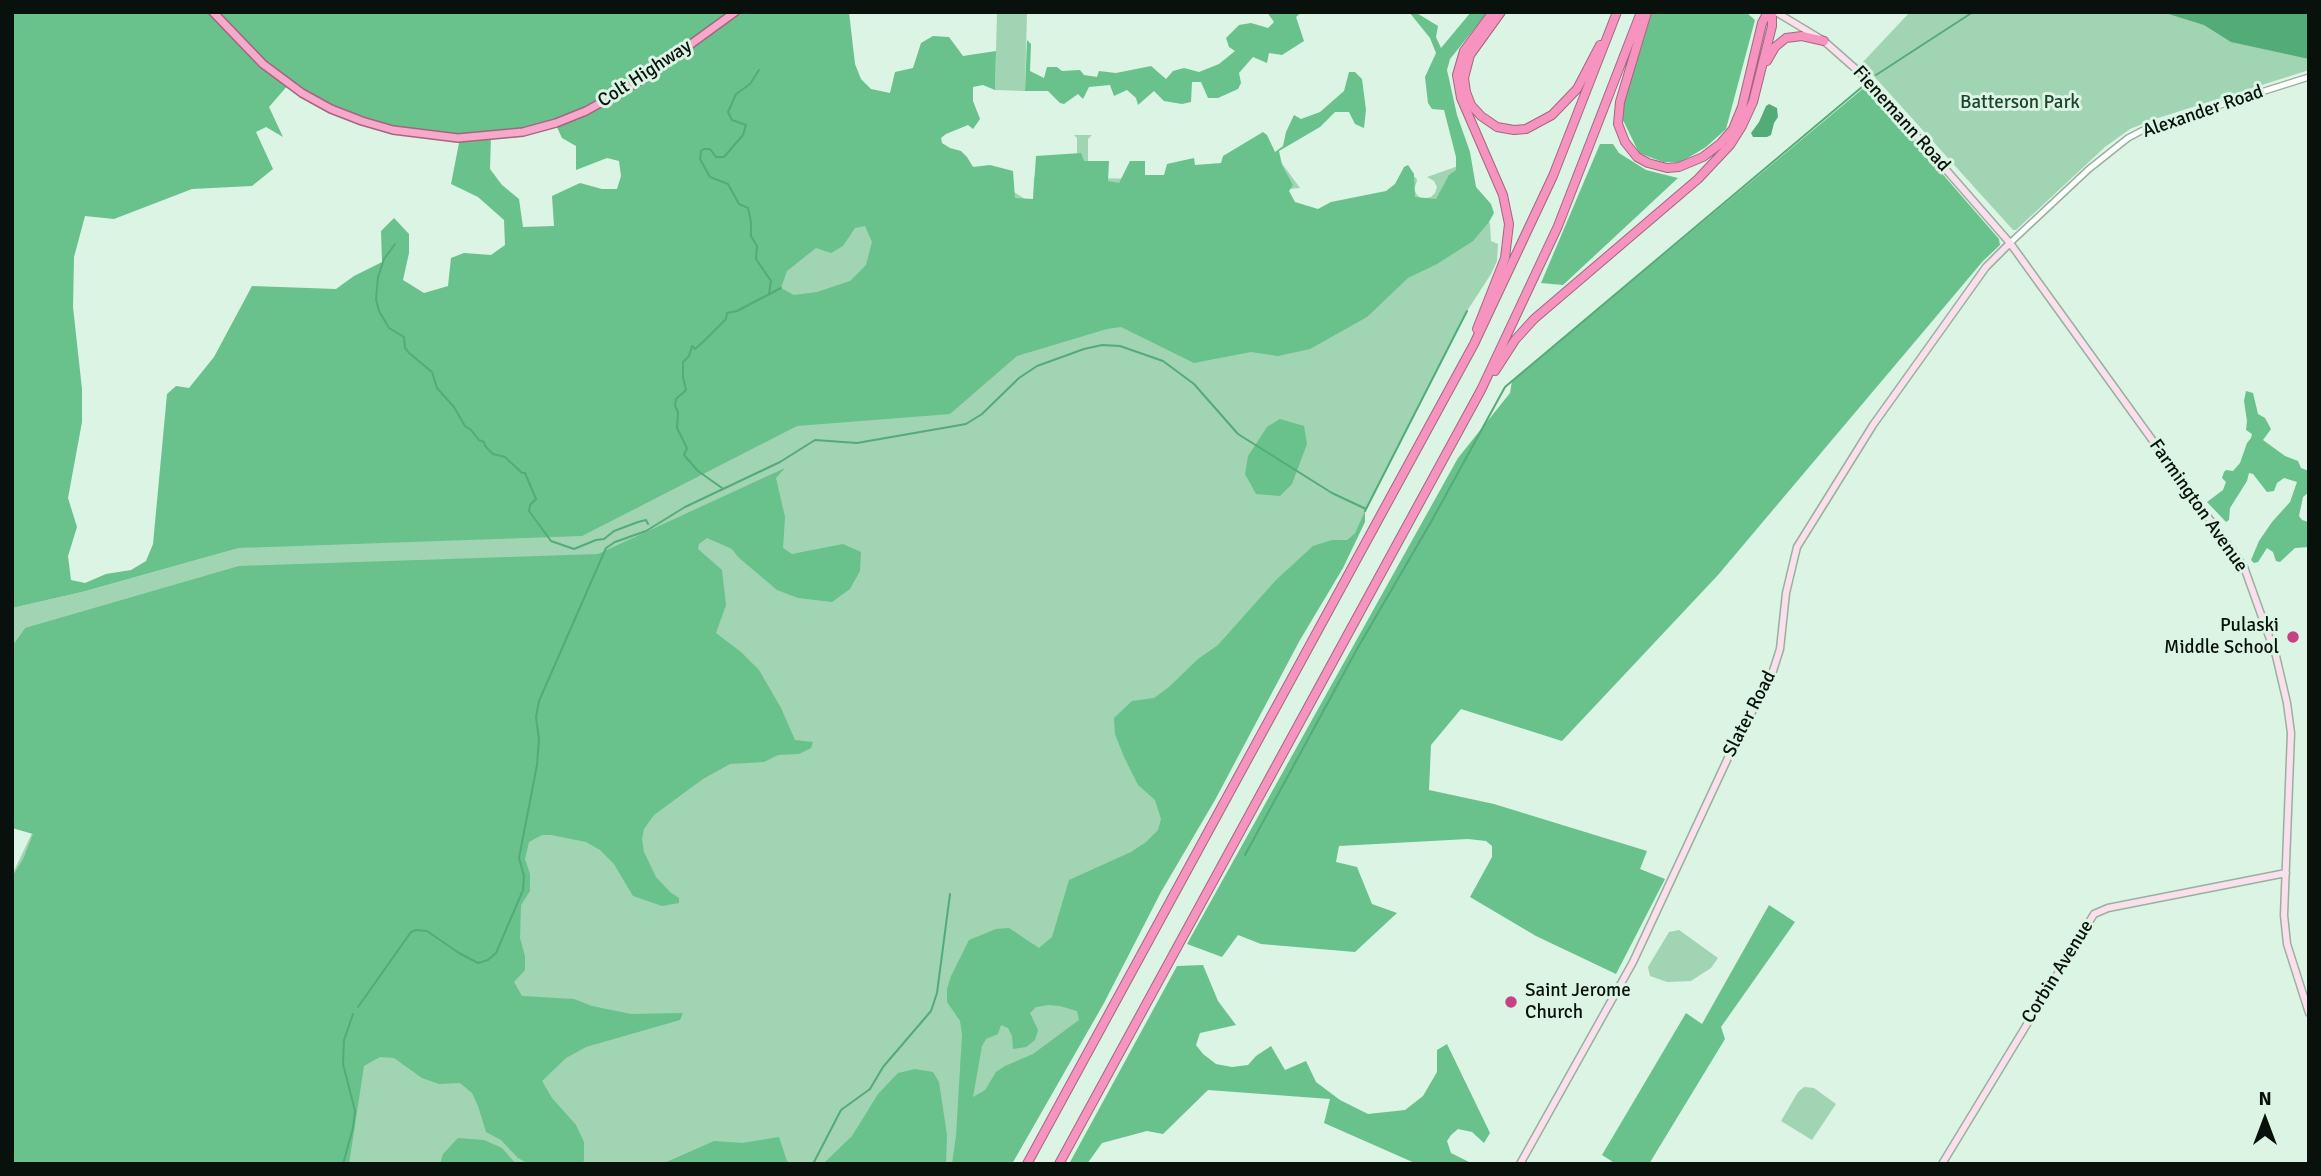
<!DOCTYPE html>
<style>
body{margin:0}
#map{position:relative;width:2321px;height:1176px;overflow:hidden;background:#dbf4e3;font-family:Signika,sans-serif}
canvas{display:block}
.frame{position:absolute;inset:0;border:14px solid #08110b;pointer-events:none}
.north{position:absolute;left:2230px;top:1085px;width:70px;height:70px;-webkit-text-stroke:5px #dbf4e3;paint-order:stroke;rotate:0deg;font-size:19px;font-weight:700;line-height:28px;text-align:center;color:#08110b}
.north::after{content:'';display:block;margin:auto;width:24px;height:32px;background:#08110b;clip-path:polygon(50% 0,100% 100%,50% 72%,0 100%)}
</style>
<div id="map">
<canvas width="2321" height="1176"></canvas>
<div class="frame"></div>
<div class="north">N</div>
</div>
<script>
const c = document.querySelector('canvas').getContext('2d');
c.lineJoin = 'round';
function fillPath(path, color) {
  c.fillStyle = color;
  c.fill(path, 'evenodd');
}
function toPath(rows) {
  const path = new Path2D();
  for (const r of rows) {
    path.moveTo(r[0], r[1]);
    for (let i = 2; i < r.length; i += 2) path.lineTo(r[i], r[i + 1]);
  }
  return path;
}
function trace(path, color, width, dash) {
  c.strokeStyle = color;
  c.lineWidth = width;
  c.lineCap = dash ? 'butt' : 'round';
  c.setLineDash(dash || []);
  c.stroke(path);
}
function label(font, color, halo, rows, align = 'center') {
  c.font = font + ' Signika,sans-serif';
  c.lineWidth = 6;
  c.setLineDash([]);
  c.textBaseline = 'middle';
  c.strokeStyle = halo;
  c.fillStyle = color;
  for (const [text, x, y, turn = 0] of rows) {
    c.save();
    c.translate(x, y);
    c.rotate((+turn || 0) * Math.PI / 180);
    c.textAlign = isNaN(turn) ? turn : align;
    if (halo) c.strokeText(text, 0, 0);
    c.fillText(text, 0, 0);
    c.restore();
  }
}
const green = toPath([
 [997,12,1027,12,1025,91,995,90],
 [1910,12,2309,12,2309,70,2152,120,2130,129,2105,147,2016,230,2013,230,1862,63],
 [842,84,1033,204,1034,177,1077,177,1077,138,1074,135,1092,135,1088,139,1088,178,1195,180,1275,154,1300,188,1290,189,1285,198,1332,231,1398,185,1416,177,1417,181,1414,189,1417,195,1422,199,1431,197,1435,193,1437,187,1434,181,1427,177,1467,163,1490,224,1491,241,1498,244,1497,261,1491,274,1467,311,1448,347,1355,533,1347,540,1004,1164,12,1164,12,875,34,829,25,628,12,646,12,608,82,592,239,548,251,547],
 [1679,930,1718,958,1711,968,1691,981,1667,982,1650,976,1648,967,1669,932],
 [1804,1087,1814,1088,1836,1104,1812,1140,1781,1121,1798,1092]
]);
const forest = toPath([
 [12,12,849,12,855,64,861,79,871,89,890,93,895,72,913,68,921,43,933,36,949,37,963,56,996,51,995,90,983,85,973,87,973,101,980,119,973,129,968,125,946,134,941,138,942,143,950,148,961,151,967,157,973,167,990,165,1013,171,1015,198,1033,199,1036,156,1081,153,1084,161,1109,161,1108,181,1119,183,1130,161,1145,161,1145,175,1164,175,1167,164,1194,158,1195,165,1221,163,1223,156,1263,132,1267,135,1275,152,1283,146,1286,132,1294,115,1301,119,1320,112,1344,91,1349,72,1355,72,1362,79,1366,110,1364,128,1355,124,1349,112,1335,112,1320,127,1279,151,1282,165,1293,185,1289,191,1295,202,1318,209,1331,202,1386,191,1395,184,1404,167,1408,165,1414,174,1415,197,1436,199,1449,175,1456,170,1456,157,1444,110,1432,109,1428,103,1425,77,1436,53,1430,38,1409,12,1415,12,1438,26,1436,37,1441,48,1471,12,1488,12,1450,59,1447,70,1457,115,1470,152,1476,187,1491,204,1494,213,1489,222,1473,241,1437,264,1408,278,1367,317,1310,349,1278,356,1251,352,1194,363,1121,327,1107,329,1017,356,950,414,797,426,582,536,239,548,82,592,12,608],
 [289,84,362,121,460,138,451,184,478,197,504,220,505,245,491,255,464,253,451,258,448,286,424,293,403,280,409,253,409,234,394,218,381,231,382,262,354,276,336,289,252,286,214,357,189,388,176,386,167,394,153,544,146,561,131,570,106,574,85,583,71,580,68,556,77,527,68,498,82,422,82,389,73,307,74,257,85,216,114,219,192,189,252,186,273,169,256,132,266,127,283,137,269,107],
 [555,123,562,138,576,146,576,170,607,158,619,161,621,176,617,189,602,189,580,183,552,196,554,226,523,227,519,199,502,185,490,169,491,136],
 [865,226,872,242,866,265,850,281,817,292,794,295,781,288,787,271,816,248,831,253,843,246,855,228],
 [1267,12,1302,12,1296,17,1304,41,1282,55,1269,53,1267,63,1253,57,1239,73,1241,83,1238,89,1218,98,1208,98,1201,82,1192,82,1191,102,1182,104,1164,101,1154,91,1138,105,1136,98,1127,90,1114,96,1110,85,1089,87,1083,99,1078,94,1064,104,1060,103,1048,91,1025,91,1027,40,1031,44,1030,71,1044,78,1047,67,1057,67,1062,71,1080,70,1084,75,1097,77,1099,71,1116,73,1151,66,1166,79,1173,71,1184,68,1199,72,1219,64,1235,51,1229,47,1226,38,1239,25,1251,23,1268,28,1274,22],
 [1652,12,1746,12,1755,20,1726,129,1706,147,1681,162,1663,162,1639,153,1623,120,1624,102],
 [1866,86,1999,239,2000,245,1983,261,1718,575,1562,741,1461,709,1431,745,1429,790,1494,804,1647,851,1640,869,1665,879,1616,974,1536,936,1470,897,1492,857,1492,846,1486,841,1468,839,1339,846,1336,862,1357,867,1372,904,1397,913,1355,952,1261,944,1238,935,1222,957,1187,944,1458,458,1510,393,1512,381],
 [1600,144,1613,144,1619,153,1646,170,1678,178,1563,285,1541,283],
 [2246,391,2253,393,2258,414,2265,418,2271,429,2263,440,2285,456,2298,461,2301,468,2309,471,2309,492,2303,497,2299,516,2302,520,2309,522,2309,547,2295,548,2280,562,2276,561,2273,552,2267,548,2258,562,2254,563,2251,560,2259,541,2272,522,2290,502,2297,482,2284,478,2277,483,2274,491,2267,492,2253,474,2249,473,2247,481,2230,508,2229,520,2226,522,2207,502,2223,490,2226,482,2222,478,2224,472,2226,470,2233,471,2240,463,2247,443,2251,438,2252,434,2246,430,2247,421,2244,401],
 [1280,419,1304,426,1307,444,1292,484,1280,496,1256,494,1245,474,1248,456,1267,427],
 [785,468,776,478,785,517,783,548,792,554,843,544,861,552,860,571,850,589,832,602,798,598,777,590,738,557,732,549,707,538,699,544,698,549,722,570,726,605,716,633,741,652,759,670,781,708,795,740,813,742,811,748,799,754,778,755,764,762,730,764,703,779,654,815,644,829,642,839,644,852,656,877,670,892,679,898,679,903,662,906,633,896,614,864,600,850,586,842,551,835,542,835,529,842,525,859,530,874,530,891,521,905,520,938,525,956,525,970,514,982,522,996,574,999,592,1006,631,1014,683,1013,680,1020,586,1047,566,1058,542,1081,552,1098,576,1125,584,1142,584,1161,580,1164,529,1164,518,1158,501,1140,486,1132,478,1106,472,1093,460,1083,439,1084,422,1078,394,1058,380,1057,364,1066,349,1164,12,1164,12,877,23,859,33,834,12,828,12,646,25,628,239,566,598,554],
 [1365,511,1365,522,1343,568,1300,640,1215,800,1161,892,1104,1003,1012,1164,952,1164,956,1136,962,1035,960,1021,947,1002,947,989,951,976,969,940,996,929,1009,928,1039,948,1052,937,1069,880,1131,852,1146,842,1158,830,1161,819,1155,800,1138,785,1124,757,1115,734,1114,718,1132,701,1154,698,1169,687,1198,659,1218,645,1276,580,1313,546,1332,540,1347,540,1355,533],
 [1049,1005,1060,1006,1077,1011,1079,1020,1033,1054,1005,1066,996,1072,985,1090,973,1097,982,1046,986,1039,998,1034,1001,1025,1008,1028,1012,1036,1013,1049,1026,1047,1035,1040,1038,1030,1030,1013,1036,1007],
 [1769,905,1795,922,1721,1027,1725,1039,1649,1164,1616,1164,1602,1155,1686,1013,1702,1024],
 [1203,965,1218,1001,1236,1025,1200,1033,1196,1045,1203,1054,1216,1064,1232,1067,1248,1065,1256,1056,1271,1046,1285,1070,1306,1061,1316,1082,1340,1100,1368,1114,1405,1110,1423,1096,1437,1072,1437,1050,1447,1044,1490,1133,1484,1143,1472,1132,1458,1129,1451,1135,1447,1141,1451,1153,1473,1164,1417,1164,1324,1123,1330,1099,1208,1090,1163,1134,1147,1131,1102,1143,1087,1164,1069,1164,1177,966],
 [915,1069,933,1072,939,1082,947,1135,946,1164,823,1164,852,1136,878,1094,898,1073],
 [779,1137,787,1161,792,1164,662,1164,714,1141,742,1143],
 [458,1138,484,1140,502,1148,516,1164,440,1164,443,1154]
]);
const water = toPath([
 [2162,12,2309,12,2309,59,2231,42,2204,25],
 [1769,104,1777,108,1778,117,1774,123,1771,135,1767,137,1753,137,1751,133,1759,122,1766,106]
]);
const stream = toPath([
 [759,70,750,84,736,94,728,112,732,120,746,125,743,135,724,157,716,157,710,149,704,149,701,151,700,159,710,177,728,184,739,204,748,208,751,222,751,236,757,246,756,259,771,281,769,294],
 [1876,75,1973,12],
 [395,244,384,259,378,277,376,299,379,311,389,328,404,337,405,348,409,353,432,372,437,388,454,407,465,426,471,430,479,440,484,442,485,446,493,454,505,457,522,473,525,473,536,499,530,505,529,511,551,541,574,549,596,540,604,539,614,531,638,522,646,520,648,524],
 [722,488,698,471,684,455,687,448,677,428,678,412,675,406,676,399,686,390,683,377,683,362,689,356,692,346,695,349,704,341,726,319,727,313,737,311,781,288],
 [1365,511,1467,311],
 [1245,855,1357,649,1431,522,1505,387,1862,87],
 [358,1007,411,932,416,930,427,931,459,953,478,963,488,960,496,953,523,890,524,876,519,858,537,765,539,739,536,717,539,701,606,548,615,542,646,531,685,507,780,462,815,440,857,443,966,424,982,414,1019,378,1037,366,1084,349,1102,345,1120,346,1163,361,1194,384,1238,434,1332,493,1366,509],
 [343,1164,353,1128,355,1111,343,1064,344,1040,353,1014],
 [813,1164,841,1110,870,1089,883,1067,931,1011,937,993,950,894]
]);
const tertiary = toPath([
 [2010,243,2089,169,2128,138,2147,128,2309,77]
]);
const secondary = toPath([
 [1776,12,1824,41,1866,78,2010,243,2244,567,2276,656,2287,703,2291,733,2284,915,2287,944,2309,1013],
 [1520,1164,1633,962,1734,745,1771,677,1780,649,1786,593,1797,547,1873,425,1986,267,2010,243],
 [1942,1164,2094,914,2108,908,2286,873]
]);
const trunk = toPath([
 [213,12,263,64,302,93,331,109,362,121,393,130,458,138,523,132,556,123,586,111,643,79,735,12]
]);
const motorway = toPath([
 [1501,12,1470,55,1464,78,1466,92,1471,105,1481,116,1497,127,1514,130,1526,129,1552,115,1577,89,1600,45],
 [1647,12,1620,102,1618,124,1625,142,1637,157,1648,163,1667,168,1679,167,1703,157,1720,144,1733,129,1742,107,1762,23,1768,12],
 [1767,61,1775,47,1786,38,1802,36,1824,41],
 [1477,329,1505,258,1509,224,1503,195,1461,98,1457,75,1464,51,1493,12],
 [1495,371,1515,340,1534,319,1698,179,1730,145,1742,126,1753,102,1772,26,1772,12],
 [1027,1164,1474,344,1553,176,1617,12],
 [1059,1164,1481,390,1558,226,1641,12]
]);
const markers = [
 [2293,637,7,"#c64285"],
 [1511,1002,7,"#c64285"]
];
const streetNames = [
 ["Colt Highway",645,74,-33],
 ["Alexander Road",2203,112,-19],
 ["Fienemann Road",1901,119,48],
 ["Farmington Avenue",2198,506,55],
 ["Slater Road",1750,714,-63],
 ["Corbin Avenue",2058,972,-58]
];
const parkNames = [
 ["Batterson Park",2020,103]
];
const poiNames = [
 ["Pulaski",2279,626],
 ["Middle School",2279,648],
 ["Saint Jerome",1525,991,"left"],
 ["Church",1525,1013,"left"]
];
fillPath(green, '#a1d4b2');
fillPath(forest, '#69c18c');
fillPath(water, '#53ac78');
trace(stream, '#53ac78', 2);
trace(tertiary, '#99b0a0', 8);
trace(secondary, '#99b0a0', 9);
trace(trunk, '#a3667f', 10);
trace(motorway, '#a3667f', 10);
trace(tertiary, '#fff', 5);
trace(secondary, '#fcdfec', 6);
trace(trunk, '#f8a8cb', 7);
trace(motorway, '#f693be', 8);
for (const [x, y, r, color] of markers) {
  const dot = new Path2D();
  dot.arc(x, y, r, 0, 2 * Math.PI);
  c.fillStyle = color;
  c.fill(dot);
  trace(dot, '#dbf4e3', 2.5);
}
label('19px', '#08110b', '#dbf4e3', streetNames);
label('19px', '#1d432c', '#dbf4e3', parkNames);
label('19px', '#08110b', '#dbf4e3', poiNames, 'right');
</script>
